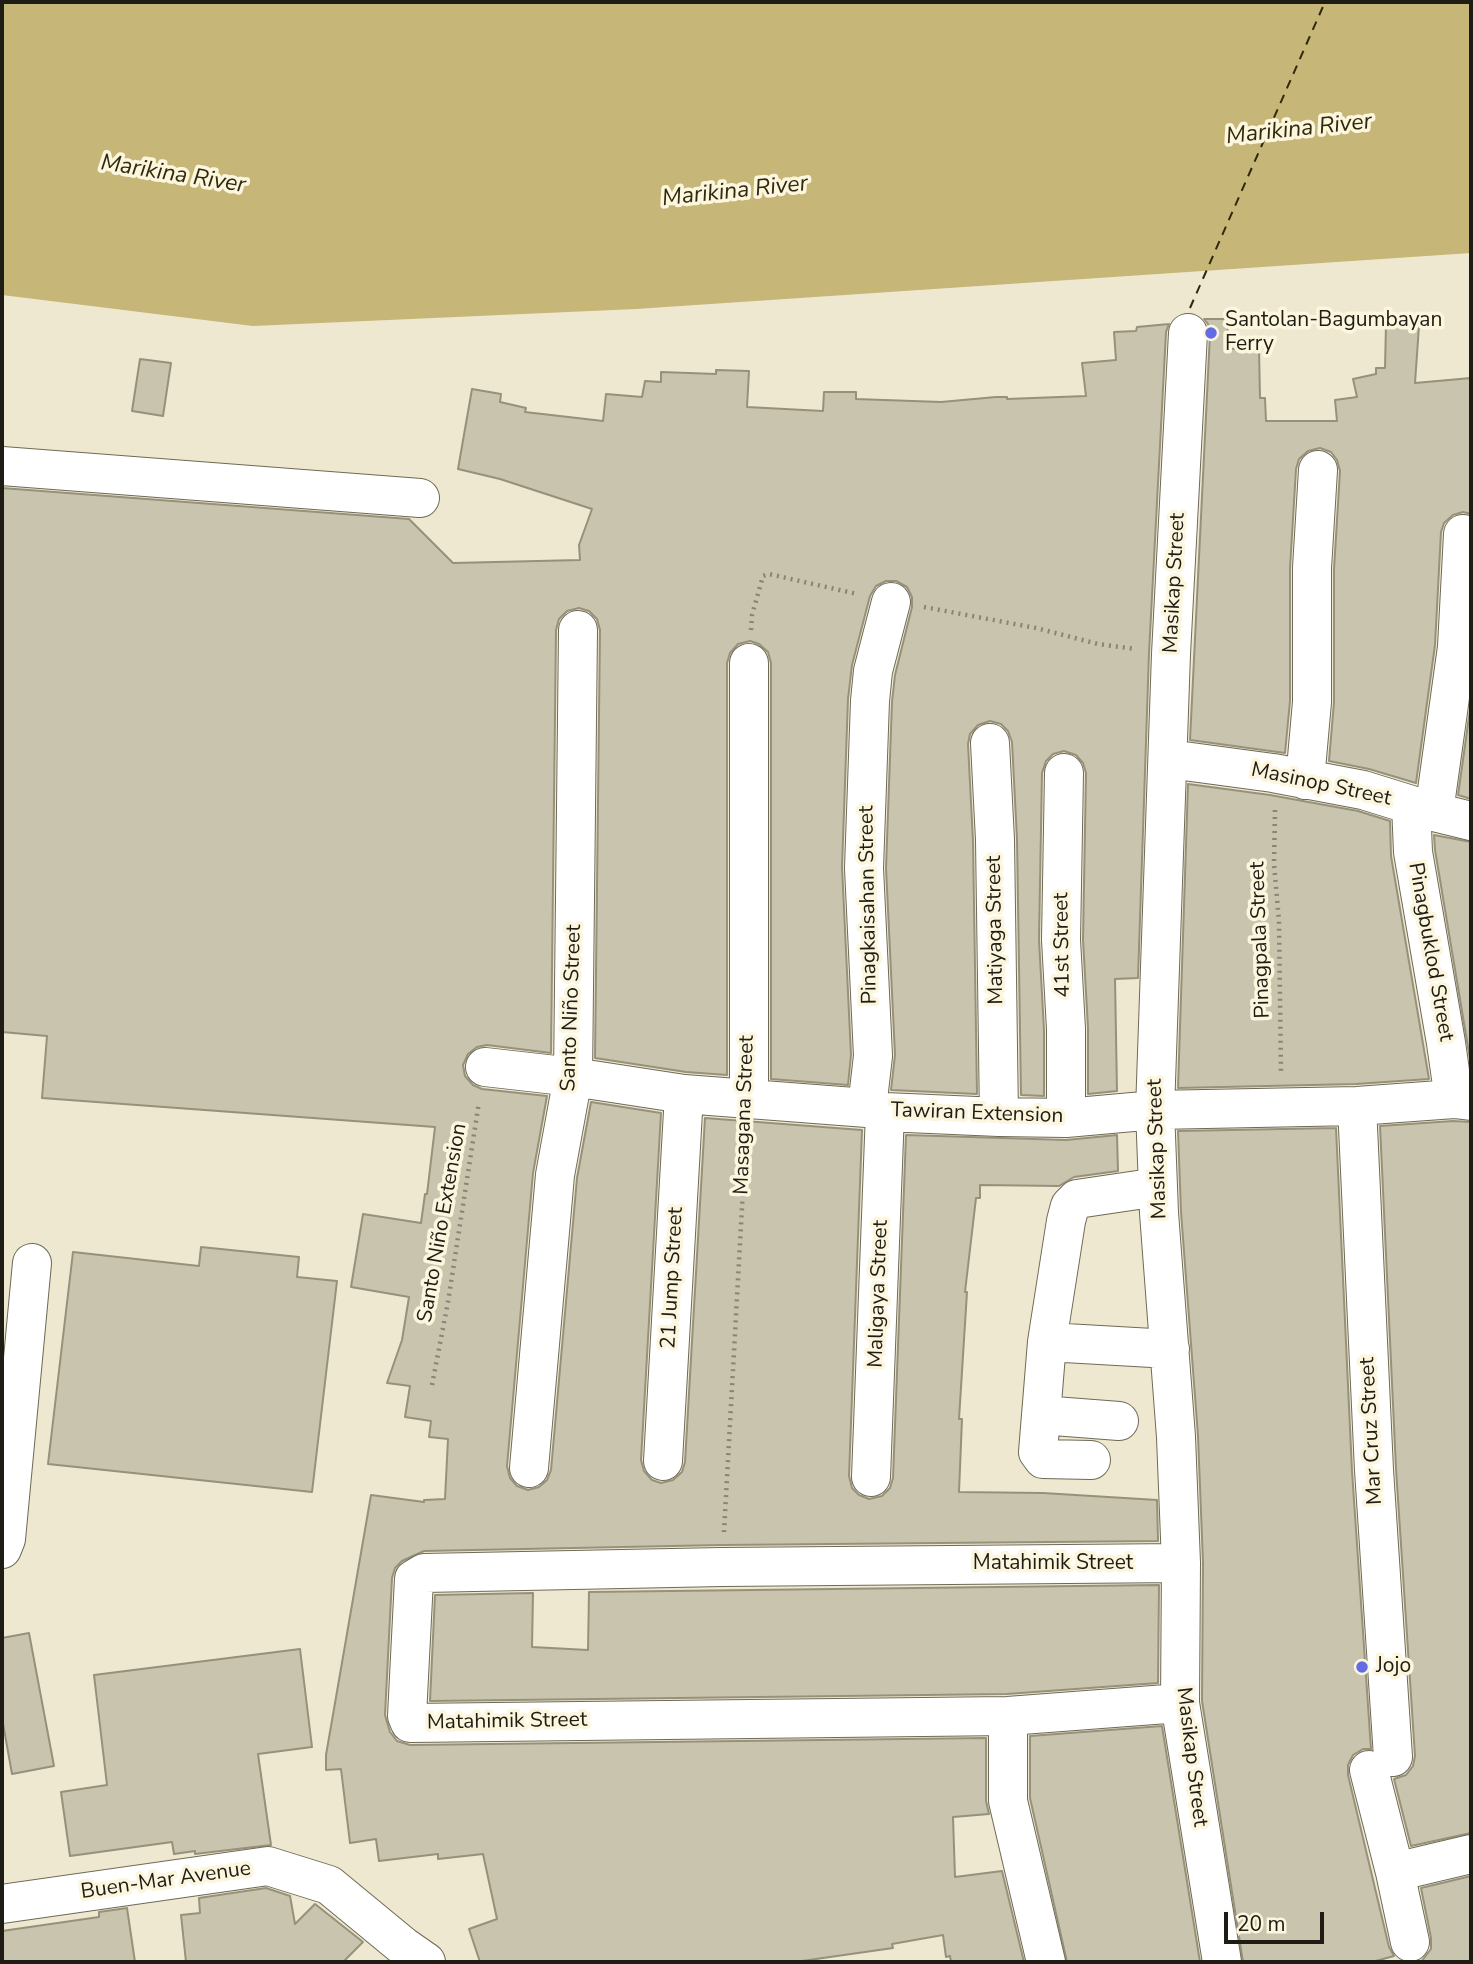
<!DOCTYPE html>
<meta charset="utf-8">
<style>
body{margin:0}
#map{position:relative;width:1473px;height:1964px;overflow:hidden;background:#eee8d1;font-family:"Nunito Sans",sans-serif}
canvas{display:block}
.frame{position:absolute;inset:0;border:4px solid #1e1c14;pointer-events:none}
.scale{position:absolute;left:1224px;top:1912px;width:100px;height:32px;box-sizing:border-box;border:4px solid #1e1c14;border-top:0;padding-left:9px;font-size:21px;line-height:24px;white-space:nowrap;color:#1e1c14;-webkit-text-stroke:5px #fcf6de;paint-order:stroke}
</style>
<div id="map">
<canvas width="1473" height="1964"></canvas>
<div class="frame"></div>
<div class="scale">20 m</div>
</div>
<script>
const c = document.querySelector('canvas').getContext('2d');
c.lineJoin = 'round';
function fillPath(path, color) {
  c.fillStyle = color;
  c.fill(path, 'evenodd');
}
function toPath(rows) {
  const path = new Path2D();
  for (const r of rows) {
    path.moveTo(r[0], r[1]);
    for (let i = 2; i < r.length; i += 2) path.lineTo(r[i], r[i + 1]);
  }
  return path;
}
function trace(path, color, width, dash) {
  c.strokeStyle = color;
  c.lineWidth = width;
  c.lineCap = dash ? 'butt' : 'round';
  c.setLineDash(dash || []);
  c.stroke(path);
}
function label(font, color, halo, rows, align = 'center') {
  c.font = font + ' "Nunito Sans",sans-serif';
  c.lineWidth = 7;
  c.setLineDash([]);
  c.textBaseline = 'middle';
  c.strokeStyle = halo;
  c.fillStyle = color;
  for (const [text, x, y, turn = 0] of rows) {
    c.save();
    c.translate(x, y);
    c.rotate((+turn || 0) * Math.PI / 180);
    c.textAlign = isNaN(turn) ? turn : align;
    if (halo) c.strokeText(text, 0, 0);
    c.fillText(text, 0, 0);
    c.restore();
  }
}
const water = toPath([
 [2,2,1471,2,1471,253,636,309,253,326,2,295]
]);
const ferry = toPath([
 [1190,308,1325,2]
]);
const building = toPath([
 [1204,319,1228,319,1227,349,1259,348,1260,398,1265,398,1266,421,1337,421,1335,400,1357,397,1353,379,1376,374,1376,368,1385,368,1386,324,1419,326,1415,383,1471,378,1471,514,1463,512,1453,515,1444,523,1441,532,1435,645,1416,783,1369,769,1329,761,1334,702,1334,569,1340,471,1337,460,1331,452,1320,448,1308,451,1299,459,1296,469,1290,568,1290,701,1285,753,1190,740,1210,334,1208,324,1204,319],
 [1169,324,1166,332,1149,653,1138,978,1115,979,1117,1091,1088,1094,1088,1028,1083,940,1086,773,1083,763,1076,755,1064,751,1053,754,1046,761,1042,773,1039,940,1044,1030,1044,1096,1021,1095,1017,839,1012,742,1008,731,1001,724,990,721,978,725,970,734,968,744,973,841,977,1094,891,1090,895,1055,886,868,892,702,895,675,912,607,912,597,907,587,896,581,886,581,876,586,870,596,852,665,848,699,842,867,851,1055,848,1085,771,1079,771,663,768,652,759,644,750,641,738,644,730,653,727,663,727,1075,686,1072,595,1058,600,630,597,619,589,611,579,608,567,611,559,619,556,630,551,1053,487,1045,477,1047,468,1054,463,1065,465,1076,473,1085,482,1089,547,1096,533,1173,507,1466,510,1478,517,1486,528,1490,539,1487,547,1480,551,1470,577,1178,591,1102,661,1113,641,1460,644,1471,652,1480,661,1483,673,1480,682,1472,685,1462,705,1118,862,1130,849,1476,852,1488,859,1495,869,1499,882,1496,890,1488,893,1478,906,1135,1066,1140,1117,1135,1118,1171,1074,1177,1059,1186,980,1185,980,1198,976,1198,965,1292,967,1292,959,1419,962,1419,959,1492,1043,1493,1157,1500,1158,1541,722,1545,424,1551,402,1561,395,1568,392,1578,385,1715,390,1732,397,1741,410,1745,986,1738,986,1801,989,1814,953,1817,955,1877,1002,1871,1024,1962,951,1962,950,1956,946,1957,943,1935,892,1944,893,1948,795,1962,480,1962,469,1929,497,1919,483,1854,438,1859,438,1854,379,1861,376,1839,350,1843,341,1769,326,1770,326,1755,371,1495,424,1502,424,1500,445,1499,448,1439,429,1437,431,1421,405,1417,410,1386,387,1383,402,1340,409,1297,351,1287,363,1214,421,1223,425,1194,427,1194,435,1127,42,1098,47,1036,2,1032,2,488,409,519,453,563,580,560,579,545,592,509,500,479,458,469,472,389,501,394,500,402,526,408,525,412,603,421,606,394,642,397,645,381,661,382,661,372,716,374,716,370,749,371,747,407,823,411,824,392,856,392,856,399,941,402,996,397,1007,397,1007,399,1086,396,1082,363,1116,360,1114,332,1136,331,1137,327,1169,324],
 [140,359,171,363,163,416,132,411,140,359],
 [1471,703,1471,799,1458,795,1471,703],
 [1188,784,1270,795,1358,811,1390,821,1391,856,1429,1079,1356,1084,1178,1088,1188,784],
 [1434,835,1471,842,1471,1065,1435,850,1434,835],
 [1453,1121,1471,1122,1471,1833,1411,1846,1394,1779,1406,1775,1413,1766,1415,1756,1396,1469,1380,1126,1453,1121],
 [1336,1128,1352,1471,1371,1749,1363,1749,1353,1755,1348,1765,1348,1775,1389,1947,1394,1956,1372,1962,1243,1962,1202,1701,1203,1563,1198,1436,1181,1212,1178,1131,1336,1128],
 [201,1247,299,1257,297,1277,337,1281,312,1492,48,1464,73,1252,199,1266,201,1247],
 [1159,1585,1158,1683,1007,1694,430,1701,435,1595,533,1593,532,1647,588,1650,589,1592,1159,1585],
 [29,1633,54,1766,12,1774,2,1718,2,1638,29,1633],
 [300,1649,312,1747,258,1754,271,1845,195,1854,195,1851,174,1854,172,1842,70,1856,61,1792,107,1785,94,1675,300,1649],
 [1162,1726,1200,1962,1067,1962,1030,1798,1030,1736,1162,1726],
 [1471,1876,1471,1962,1421,1962,1431,1949,1431,1938,1421,1888,1471,1876],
 [266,1888,290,1896,295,1924,315,1904,363,1942,343,1962,186,1962,181,1915,200,1913,199,1898,266,1888],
 [127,1908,135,1962,2,1962,2,1931,99,1917,99,1912,127,1908]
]);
const path = toPath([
 [924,607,1036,628,1098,644,1135,649],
 [751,630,752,615,763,576,769,574,857,594],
 [1275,810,1274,864,1279,921,1281,1074],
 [432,1385,448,1302,479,1102],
 [724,1532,746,1135]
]);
const minor = toPath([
 [1188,333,1171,654,1155,1110,1159,1213,1176,1437,1181,1563,1180,1703,1222,1962],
 [2,466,420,498],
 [990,743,995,840,999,1117],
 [1169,759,1273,773,1363,790,1434,812,1471,821],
 [1064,773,1061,940,1066,1029,1066,1118],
 [1305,780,1312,702,1312,568,1318,470],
 [1411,805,1413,852,1446,1043,1454,1099],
 [1434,812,1457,647,1463,534],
 [485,1067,573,1077,684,1094,867,1108,885,1112,999,1117,1066,1118,1155,1110,1357,1106,1454,1099,1471,1101],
 [749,1099,749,663],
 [1357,1106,1374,1470,1393,1757],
 [867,1108,873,1056,864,868,870,701,873,671,891,602],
 [1047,1342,1170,1349],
 [1041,1415,1119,1421],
 [1091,1460,1043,1459,1038,1452,1047,1342,1066,1221,1070,1206,1077,1199,1158,1187],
 [663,1461,684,1094],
 [529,1468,555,1175,573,1077,578,630],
 [871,1477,885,1112],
 [2,1549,6,1539,32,1263],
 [1180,1703,1008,1716,410,1723,407,1716,414,1579,424,1573,722,1567,1181,1563],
 [1008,1716,1008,1801,1046,1962],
 [1369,1770,1395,1872,1410,1942],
 [1395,1872,1471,1854],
 [2,1904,268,1866,329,1885,403,1946,426,1962]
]);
const markers = [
 [1211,333,7,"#626de5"],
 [1362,1667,7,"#626de5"]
];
const poiNames = [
 ["Santolan-Bagumbayan",1225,321],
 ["Ferry",1225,345],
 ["Jojo",1376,1667]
];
const streetNames = [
 ["Masikap Street",1175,583,-87],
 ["Masinop Street",1321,785,12],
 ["Pinagkaisahan Street",869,905,-91],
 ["Matiyaga Street",996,930,-91],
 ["Pinagpala Street",1261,940,-92],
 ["41st Street",1063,945,-91],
 ["Pinagbuklod Street",1430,952,80],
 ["Santo Niño Street",572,1008,-88],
 ["Tawiran Extension",977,1114,2],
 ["Masagana Street",745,1115,-88],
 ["Masikap Street",1158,1149,-92],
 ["Santo Niño Extension",443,1223,-80],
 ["21 Jump Street",673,1278,-87],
 ["Maligaya Street",879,1294,-88],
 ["Mar Cruz Street",1372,1431,-93],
 ["Matahimik Street",1053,1564],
 ["Matahimik Street",507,1722,-1],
 ["Masikap Street",1191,1757,83],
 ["Buen-Mar Avenue",166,1881,-8]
];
const waterNames = [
 ["Marikina River",1299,130,-6],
 ["Marikina River",173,175,9],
 ["Marikina River",735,192,-6]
];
fillPath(water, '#c6b677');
trace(ferry, '#30290c', 2, [9, 7]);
fillPath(building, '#c9c4ad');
trace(building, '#96917b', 2);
trace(minor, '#6f6a56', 40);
trace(path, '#898475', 4.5, [2, 5]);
trace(minor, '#fff', 38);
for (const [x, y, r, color] of markers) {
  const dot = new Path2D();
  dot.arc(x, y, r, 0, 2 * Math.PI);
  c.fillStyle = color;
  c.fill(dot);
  trace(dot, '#fcf6de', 2.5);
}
label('21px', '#1e1c14', '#fcf6de', poiNames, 'left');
label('21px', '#1e1c14', '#fcf6de', streetNames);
label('italic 23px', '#30290c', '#fcf6de', waterNames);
</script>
